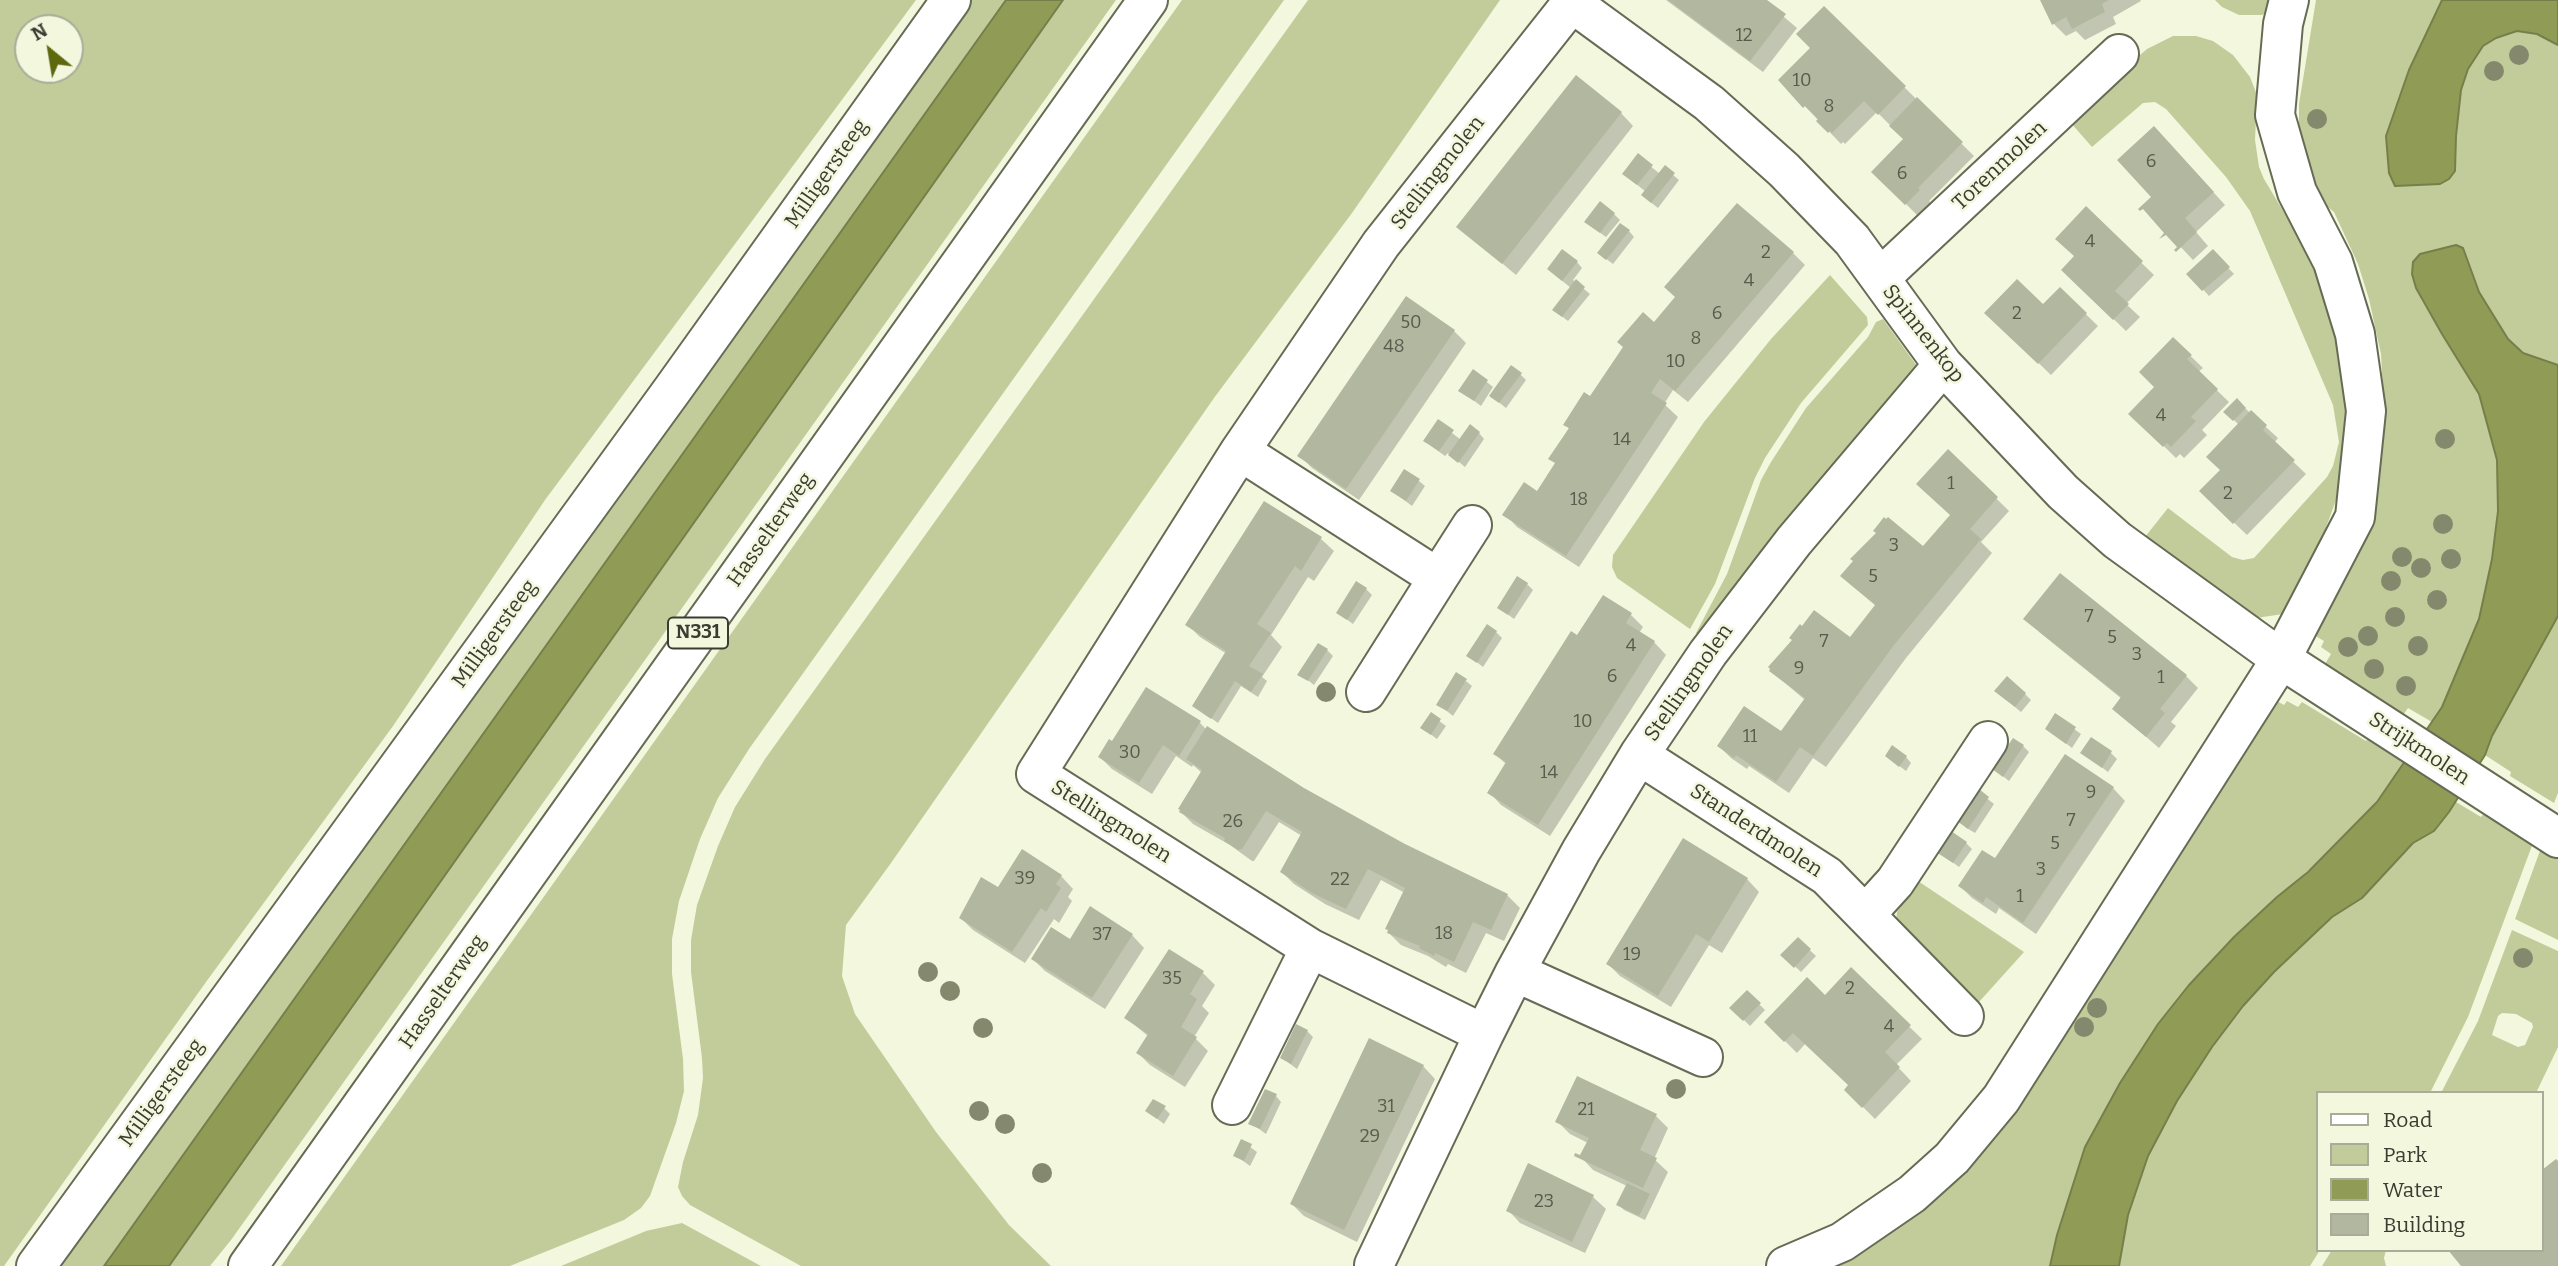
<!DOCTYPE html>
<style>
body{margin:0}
#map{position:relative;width:2558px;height:1266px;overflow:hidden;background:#f2f7de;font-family:Bitter,serif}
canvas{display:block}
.legend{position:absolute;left:2316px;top:1091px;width:228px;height:161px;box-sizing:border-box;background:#f2f7de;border:2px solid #a8ac99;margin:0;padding:9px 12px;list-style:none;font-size:21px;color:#3a3c32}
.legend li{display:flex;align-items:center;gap:14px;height:35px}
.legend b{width:35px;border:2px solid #a8ac99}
.north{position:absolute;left:14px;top:14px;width:70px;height:70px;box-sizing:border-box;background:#f2f7de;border:2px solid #a8ac99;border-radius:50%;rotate:330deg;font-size:19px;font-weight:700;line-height:28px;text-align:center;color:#3a3c32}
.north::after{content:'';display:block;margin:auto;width:24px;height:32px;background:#5e690f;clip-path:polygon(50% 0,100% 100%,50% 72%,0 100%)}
</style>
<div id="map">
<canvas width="2558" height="1266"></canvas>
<ul class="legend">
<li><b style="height:9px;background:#fff"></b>Road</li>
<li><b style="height:19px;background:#c2cc9a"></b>Park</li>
<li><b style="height:19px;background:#909c55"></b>Water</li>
<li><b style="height:19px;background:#b2b79f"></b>Building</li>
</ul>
<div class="north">N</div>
</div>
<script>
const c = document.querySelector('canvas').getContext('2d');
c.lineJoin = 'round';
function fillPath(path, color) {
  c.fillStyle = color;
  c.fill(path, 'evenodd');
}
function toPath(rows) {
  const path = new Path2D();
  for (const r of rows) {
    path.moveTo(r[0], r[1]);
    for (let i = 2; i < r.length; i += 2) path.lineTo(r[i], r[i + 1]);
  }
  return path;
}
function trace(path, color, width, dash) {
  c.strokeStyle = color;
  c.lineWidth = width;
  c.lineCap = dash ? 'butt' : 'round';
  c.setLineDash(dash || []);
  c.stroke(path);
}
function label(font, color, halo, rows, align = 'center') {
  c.font = font + ' Bitter,serif';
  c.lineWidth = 5;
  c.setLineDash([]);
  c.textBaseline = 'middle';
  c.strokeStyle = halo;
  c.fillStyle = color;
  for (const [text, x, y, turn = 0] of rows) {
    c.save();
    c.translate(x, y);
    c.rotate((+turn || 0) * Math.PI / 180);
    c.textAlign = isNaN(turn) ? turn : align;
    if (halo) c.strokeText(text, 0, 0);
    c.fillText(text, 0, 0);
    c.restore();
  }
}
const green = toPath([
 [0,0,916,0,545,500,393,726,206,982,4,1266,0,1266],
 [28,28,70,28,70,70,28,70],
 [966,0,1006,0,104,1266,52,1266],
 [1063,0,1116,0,231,1240,210,1266,169,1266],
 [1182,0,1284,0,749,749,718,798,700,839,679,901,672,939,672,974,683,1059,684,1091,676,1123,650,1196,641,1208,624,1220,510,1266,281,1266],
 [1308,0,1500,0,1352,213,1214,398,891,863,846,925,842,976,855,1014,936,1132,1009,1225,1051,1266,801,1266,690,1205,682,1196,678,1187,683,1162,698,1115,703,1078,702,1058,691,972,691,940,697,905,718,846,735,807,765,759],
 [2215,0,2277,0,2270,11,2262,15,2239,15,2222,7],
 [2316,0,2442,0,2455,172,2456,136,2461,90,2468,69,2483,46,2496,38,2517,31,2537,34,2558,45,2558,365,2523,353,2508,339,2479,292,2463,248,2413,262,2412,274,2416,288,2479,394,2497,460,2498,511,2492,559,2479,619,2442,707,2432,722,2408,708,2399,721,2332,676,2335,671,2325,664,2331,654,2321,647,2324,641,2314,635,2337,595,2358,549,2375,496,2383,440,2384,412,2381,354,2369,299,2358,264,2334,212,2324,204,2315,188,2299,139,2299,104],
 [2173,36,2196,36,2213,41,2233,55,2250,77,2257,95,2255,140,2259,167,2264,179,2312,259,2333,310,2348,415,2342,472,2336,500,2316,555,2283,614,2243,620,2141,542,2168,508,2232,557,2243,560,2254,558,2327,477,2333,466,2339,442,2333,405,2250,211,2226,177,2166,109,2155,102,2143,103,2092,147,2070,122,2110,81,2147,49],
 [1830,275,1867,317,1868,325,1801,403,1765,458,1755,478,1715,584,1690,629,1617,578,1612,567,1613,555,1704,422,1771,339],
 [1883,319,1917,366,1700,636,1696,633,1727,574,1761,480,1771,462,1806,408,1868,337,1876,322],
 [2558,616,2558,793,2554,803,2510,776,2511,772,2485,755,2492,736],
 [2273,699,2284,705,2287,701,2298,707,2302,702,2366,741,2368,739,2404,763,2377,802,2346,836,2234,938,2189,985,2158,1024,2120,1083,2085,1147,2057,1235,2050,1266,1832,1266,1856,1254,1914,1215,1968,1167,2013,1115],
 [2456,802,2481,817,2485,812,2533,843,2468,1017,2430,1093,2318,1093,2318,1250,2320,1250,2310,1266,2119,1266,2128,1215,2148,1156,2177,1101,2212,1047,2243,1006,2274,972,2332,917,2362,898,2413,843,2434,831],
 [2541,848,2558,859,2558,940,2515,919],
 [1918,881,2024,952,1979,1002,1975,1002,1896,922,1897,912],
 [2512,930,2558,951,2558,1047,2536,1093,2441,1093,2478,1021],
 [2502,1013,2516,1014,2532,1023,2533,1027,2525,1045,2518,1047,2492,1035,2498,1016],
 [682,1223,761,1266,561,1266,646,1231],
 [2332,1250,2386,1250,2384,1258,2386,1266,2322,1266]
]);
const water = toPath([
 [1006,0,1063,0,169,1266,104,1266,1006,0],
 [2442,0,2558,0,2558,45,2537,34,2517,31,2496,38,2483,46,2468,69,2461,90,2456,136,2455,171,2449,179,2440,184,2395,186,2389,173,2386,136,2409,70,2442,0],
 [2456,245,2463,248,2479,292,2508,339,2523,353,2558,365,2558,616,2492,736,2485,755,2449,812,2434,831,2413,843,2362,898,2332,917,2274,972,2243,1006,2212,1047,2177,1101,2148,1156,2128,1215,2119,1266,2050,1266,2057,1235,2085,1147,2120,1083,2158,1024,2189,985,2234,937,2277,897,2308,872,2377,802,2442,707,2479,619,2492,559,2498,511,2497,460,2479,394,2442,334,2416,288,2412,274,2413,262,2420,254,2456,245]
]);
const shadow = toPath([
 [1666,0,1764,0,1797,28,1763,72],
 [2042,0,2140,0,2141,1,2113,17,2116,24,2085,40,2076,31,2066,36,2054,24],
 [1824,8,1974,156,1929,201,1931,203,1918,216,1874,172,1905,139,1891,126,1877,112,1845,144,1843,142,1841,144,1780,80,1812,48],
 [1621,113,1633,126,1516,275,1458,226],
 [2167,141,2225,205,2196,232,2208,246,2193,260,2143,207,2153,198],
 [1638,156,1660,174,1673,175,1679,180,1658,208,1649,201,1646,192,1630,179],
 [2086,209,2154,275,2126,304,2140,317,2126,331,2063,270,2076,257],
 [1614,214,1620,220,1606,237,1592,227],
 [1629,231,1634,237,1613,264,1605,258],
 [2213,252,2234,274,2209,296,2189,274],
 [1793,253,1805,265,1688,402,1673,390,1664,404,1678,417,1579,567,1517,527,1505,514,1537,493,1556,464,1570,430,1565,424,1590,398,1677,298],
 [1577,262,1582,268,1573,280,1590,294,1568,321,1560,315,1571,288,1555,275],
 [2060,289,2098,326,2051,375,1987,313,2043,306],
 [1454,331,1466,343,1359,500,1312,468,1300,456],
 [2173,339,2203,368,2198,372,2229,402,2202,430,2207,435,2184,458,2180,454,2176,458,2131,414,2156,387],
 [1473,371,1493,387,1481,406,1461,391],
 [1520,374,1526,380,1506,408,1491,396],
 [2237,401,2278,438,2274,443,2306,474,2247,535,2201,491,2222,471,2238,424,2226,412],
 [1438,422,1461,440,1479,433,1484,439,1465,467,1448,453,1445,456,1431,446],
 [1948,451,2009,511,1981,542,1992,553,1906,658,1826,767,1813,758,1789,793,1749,766,1747,769,1731,758,1719,746,1782,734,1805,700,1771,671,1850,640,1877,606,1842,576,1923,549,1951,515],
 [1419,481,1425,486,1412,506,1392,491],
 [1265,503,1321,539,1334,551,1314,581,1308,577,1271,635,1282,647,1262,677,1267,681,1258,697,1241,686,1218,723,1194,706,1227,654,1200,637,1188,625],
 [1527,584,1533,590,1514,619,1499,608],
 [1366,589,1372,595,1353,624,1338,613],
 [1631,615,1643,627,1639,633,1654,642,1666,655,1550,836,1501,805,1489,792,1506,764,1495,754,1578,637],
 [2038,631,2186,676,2198,688,2171,722,2176,726,2159,748,2114,709,2122,699],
 [1496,632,1502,638,1483,667,1469,656],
 [1327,650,1333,656,1314,685,1300,674],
 [1466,681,1472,686,1453,716,1438,704],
 [2025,694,2031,700,2021,712,2003,697],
 [1431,715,1446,726,1437,739,1422,728],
 [2056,716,2081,734,2072,748,2047,729],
 [1200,723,1207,730,1303,789,1404,845,1507,895,1520,908,1504,941,1486,933,1466,973,1448,964,1446,967,1428,956,1401,945,1389,933,1405,893,1381,880,1359,920,1325,904,1294,884,1282,872,1302,836,1279,822,1254,861,1252,861,1230,845,1193,824,1181,812,1202,773,1193,765,1192,767,1176,756,1152,794,1112,769,1100,757],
 [2023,746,2029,752,2009,781,1994,769],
 [2083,753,2111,753,2117,759,2108,772],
 [1906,757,1911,763,1906,771,1893,761],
 [2113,788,2125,801,2036,934,1999,908,1996,914,1972,898,1960,886,1995,861],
 [1979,792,1994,804,1975,833,1965,827],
 [1966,843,1972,849,1959,867,1939,852],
 [1061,876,1073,889,1068,897,1072,901,1059,923,1054,919,1025,963,973,930,961,918,998,889],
 [1747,879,1759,892,1722,953,1709,945,1671,1007,1620,976,1608,964],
 [1132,935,1144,948,1105,1009,1045,971,1033,959,1070,941],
 [1798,939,1816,956,1801,972,1783,955],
 [1851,970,1922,1039,1896,1065,1911,1081,1875,1119,1846,1090,1850,1086,1806,1043,1797,1053,1766,1022,1825,997],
 [1203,973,1215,985,1202,1006,1209,1013,1194,1037,1208,1051,1185,1087,1150,1065,1138,1053,1148,1036,1126,1018],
 [1747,992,1765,1010,1750,1026,1732,1008],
 [1307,1031,1313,1037,1297,1069,1282,1058],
 [1423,1066,1435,1079,1357,1242,1304,1216,1292,1204],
 [1276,1096,1281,1102,1266,1134,1251,1123],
 [1164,1108,1170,1114,1164,1124,1147,1111],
 [1656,1116,1668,1128,1654,1159,1668,1172,1645,1220,1624,1210,1618,1204,1627,1186,1593,1170,1581,1157,1588,1143,1570,1134,1557,1121],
 [1242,1141,1257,1152,1250,1166,1235,1155],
 [1529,1166,1593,1197,1606,1209,1585,1253,1520,1223,1508,1210]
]);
const building = toPath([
 [1668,0,1767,0,1786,14,1750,61],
 [2040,0,2109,0,2102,4,2105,12,2072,29,2066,17,2052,25],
 [1824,6,1906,86,1878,115,1864,101,1832,133,1830,131,1828,133,1816,121,1818,119,1805,106,1803,108,1778,80,1810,48,1796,34],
 [1576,75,1622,112,1502,264,1456,227],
 [1917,97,1963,142,1918,188,1920,190,1905,205,1871,172,1903,139,1889,126],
 [2154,126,2214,192,2185,218,2197,232,2176,252,2174,250,2177,247,2166,235,2159,239,2164,233,2143,209,2140,211,2138,209,2151,197,2117,160],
 [1638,153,1653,165,1637,185,1622,174],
 [1665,165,1675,173,1651,203,1641,195],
 [1600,201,1615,213,1600,233,1584,222],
 [1737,203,1794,252,1675,391,1660,379,1651,393,1667,403,1566,556,1502,515,1524,482,1537,491,1555,463,1548,459,1569,428,1563,425,1584,392,1590,396,1623,347,1617,342,1643,312,1654,322,1675,297,1664,287],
 [2086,206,2143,261,2115,291,2129,304,2113,320,2061,270,2074,256,2055,239],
 [1620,223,1630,230,1606,260,1597,253],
 [1562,249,1578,261,1562,281,1547,269],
 [2213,249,2230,267,2202,291,2186,274],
 [1576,279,1585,287,1562,317,1552,310],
 [2017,279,2043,304,2060,287,2087,313,2038,364,1984,313],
 [1406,296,1455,330,1346,489,1297,456],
 [2173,337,2192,355,2187,359,2218,389,2191,417,2196,421,2171,447,2167,443,2163,447,2128,414,2154,387,2139,372],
 [1511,365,1522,373,1499,403,1489,396],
 [1473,369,1488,380,1474,401,1458,391],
 [2237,398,2246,408,2233,421,2223,412],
 [2251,410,2267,425,2263,430,2295,460,2233,524,2199,491,2220,470,2206,457],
 [1438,419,1454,430,1439,451,1423,441],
 [1470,424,1480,432,1458,463,1448,455],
 [1948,449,1998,497,1970,529,1981,539,1894,645,1813,756,1800,747,1776,782,1736,755,1734,758,1717,746,1744,706,1781,731,1805,698,1769,671,1770,669,1768,667,1792,640,1789,638,1800,624,1802,626,1814,610,1850,637,1875,605,1840,576,1853,561,1850,559,1876,533,1873,531,1884,517,1886,519,1888,517,1923,546,1950,515,1916,484],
 [1404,469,1420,479,1406,501,1390,491],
 [1264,501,1322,537,1301,571,1295,566,1257,624,1271,633,1249,666,1263,674,1251,692,1235,681,1211,719,1192,706,1226,651,1185,625],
 [2060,573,2187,675,2160,709,2165,713,2146,737,2112,709,2121,697,2023,619],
 [1517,576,1528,583,1508,615,1497,608],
 [1356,581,1367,588,1347,620,1336,613],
 [1603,595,1632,613,1626,623,1655,641,1538,825,1487,793,1506,762,1493,754,1571,631,1577,635],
 [1487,624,1497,631,1477,663,1466,656],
 [1318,643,1328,649,1308,681,1297,675],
 [1456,672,1467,679,1447,711,1436,705],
 [2007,676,2026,693,2015,707,1994,691],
 [1146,687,1201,721,1179,756,1163,745,1139,783,1098,757,1109,739,1112,741],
 [1431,712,1441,719,1431,735,1420,728],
 [2055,713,2076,727,2066,744,2045,729],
 [1207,726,1304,788,1405,844,1508,894,1491,930,1473,922,1454,962,1435,953,1434,956,1419,948,1420,946,1387,933,1388,930,1385,929,1405,888,1368,869,1346,909,1312,893,1280,872,1302,832,1266,811,1242,849,1238,850,1224,841,1225,838,1179,812,1180,810,1178,809,1202,770,1186,759],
 [2091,737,2112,751,2102,768,2080,753],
 [2013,738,2024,745,2003,777,1992,769],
 [1892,745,1907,756,1899,767,1885,756],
 [2065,754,2114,787,2023,923,1986,897,1983,903,1958,886,1982,850,1995,858],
 [1979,789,1989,797,1968,829,1957,821],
 [1951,831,1967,842,1953,863,1936,852],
 [1683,838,1748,878,1709,942,1696,934,1658,996,1606,964],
 [1022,849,1062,875,1056,884,1061,888,1046,912,1041,908,1012,952,959,918,981,877,998,887],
 [1090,906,1133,934,1092,998,1031,959,1051,927,1070,939],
 [1798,937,1811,949,1794,968,1780,955],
 [1169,949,1204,971,1190,994,1197,999,1181,1027,1197,1037,1173,1076,1136,1053,1148,1034,1124,1018],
 [1851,967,1911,1025,1885,1052,1900,1067,1862,1108,1844,1090,1848,1085,1793,1033,1784,1042,1764,1022,1807,977,1825,995],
 [1747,990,1761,1003,1743,1021,1729,1008],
 [1296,1024,1308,1030,1291,1064,1280,1058],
 [1369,1038,1424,1065,1344,1230,1290,1204],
 [1577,1076,1657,1114,1640,1150,1657,1158,1643,1188,1574,1156,1575,1153,1580,1155,1589,1138,1555,1122],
 [1265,1089,1277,1094,1260,1129,1248,1124],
 [1153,1099,1166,1106,1157,1119,1145,1111],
 [1241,1139,1252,1144,1244,1161,1233,1156],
 [2556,1159,2558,1161,2558,1266,2461,1266,2448,1250,2542,1250,2542,1170],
 [1528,1163,1594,1195,1572,1242,1506,1211],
 [1627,1183,1650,1194,1639,1216,1616,1205]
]);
const minor = toPath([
 [1574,0,1381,244,1240,451,1036,774,1310,948,1484,1034,1515,972,1581,851,1639,755,1708,653,1794,541,1943,365],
 [1572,3,1709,103,1784,170,1852,240,1943,365,2063,492,2117,540,2281,659,2558,838],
 [1880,278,2119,54],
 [1240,451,1438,578,1366,692],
 [1438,578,1472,525],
 [1639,755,1827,876,1964,1016],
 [1865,915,1895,882,1988,741],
 [1515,972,1703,1057],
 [1232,1105,1310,948],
 [1374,1265,1484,1034],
 [36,1266,673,389,951,0],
 [1786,1266,1842,1242,1912,1194,1952,1158,2001,1099,2281,659,2355,517,2366,411,2355,334,2333,262,2297,192,2275,115,2283,24,2289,0]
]);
const major = toPath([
 [248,1266,1148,0]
]);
const trees = [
 [2519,55],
 [2494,71],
 [2317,119],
 [2445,439],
 [2443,524],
 [2402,557],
 [2451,559],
 [2421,568],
 [2391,581],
 [2437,600],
 [2395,617],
 [2368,636],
 [2418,646],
 [2348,647],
 [2374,669],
 [2406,686],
 [1326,692],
 [2523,958],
 [928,972],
 [950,991],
 [2097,1008],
 [2084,1027],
 [983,1028],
 [1676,1089],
 [979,1111],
 [1005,1124],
 [1042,1173]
];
const numberNames = [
 ["12",1744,36],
 ["10",1802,81],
 ["8",1829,107],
 ["6",2151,162],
 ["6",1902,174],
 ["4",2090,242],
 ["2",1766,253],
 ["4",1749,281],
 ["6",1717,314],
 ["2",2017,314],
 ["50",1411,323],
 ["8",1696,339],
 ["48",1394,347],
 ["10",1676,362],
 ["4",2161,416],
 ["14",1622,440],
 ["1",1951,484],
 ["2",2228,494],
 ["18",1579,500],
 ["3",1894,546],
 ["5",1873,577],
 ["7",2089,617],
 ["5",2112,638],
 ["7",1824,642],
 ["4",1631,646],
 ["3",2137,655],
 ["9",1799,669],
 ["6",1612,677],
 ["1",2161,678],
 ["10",1583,722],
 ["11",1750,737],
 ["30",1130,753],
 ["14",1549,773],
 ["9",2091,793],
 ["7",2071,821],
 ["26",1233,822],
 ["5",2055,844],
 ["3",2041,870],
 ["39",1025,879],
 ["22",1340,880],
 ["1",2020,897],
 ["18",1444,934],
 ["37",1102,935],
 ["19",1632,955],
 ["35",1172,979],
 ["2",1850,989],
 ["4",1889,1027],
 ["31",1386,1107],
 ["21",1586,1110],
 ["29",1370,1137],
 ["23",1544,1202]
];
const shields = [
 [698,633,60]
];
const shieldNames = [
 ["N331",698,633]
];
const streetNames = [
 ["Torenmolen",2000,166,-43],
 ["Stellingmolen",1438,173,-52],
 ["Milligersteeg",827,174,-55],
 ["Spinnenkop",1923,334,52],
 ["Hasselterweg",771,530,-55],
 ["Milligersteeg",495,634,-54],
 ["Stellingmolen",1689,683,-55],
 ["Strijkmolen",2419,749,33],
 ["Stellingmolen",1111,822,32],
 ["Standerdmolen",1756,831,33],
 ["Hasselterweg",443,992,-55],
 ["Milligersteeg",162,1093,-54]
];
fillPath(green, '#c2cc9a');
fillPath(water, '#909c55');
trace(water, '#767f4a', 2);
fillPath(shadow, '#0003');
fillPath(building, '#b2b79f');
trace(minor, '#666b55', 42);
trace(major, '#666b55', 42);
trace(minor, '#fff', 38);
trace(major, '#fff', 38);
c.fillStyle = '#84896d';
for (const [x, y] of trees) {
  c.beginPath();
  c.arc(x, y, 10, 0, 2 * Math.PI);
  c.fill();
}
label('18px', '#585b4d', null, numberNames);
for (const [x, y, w] of shields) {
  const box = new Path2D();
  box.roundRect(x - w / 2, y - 15.5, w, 31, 5);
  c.fillStyle = '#f2f7de';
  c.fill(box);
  trace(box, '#3a3c32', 2);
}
label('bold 19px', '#3a3c32', null, shieldNames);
label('21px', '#3a3c32', '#f2f7de', streetNames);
</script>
